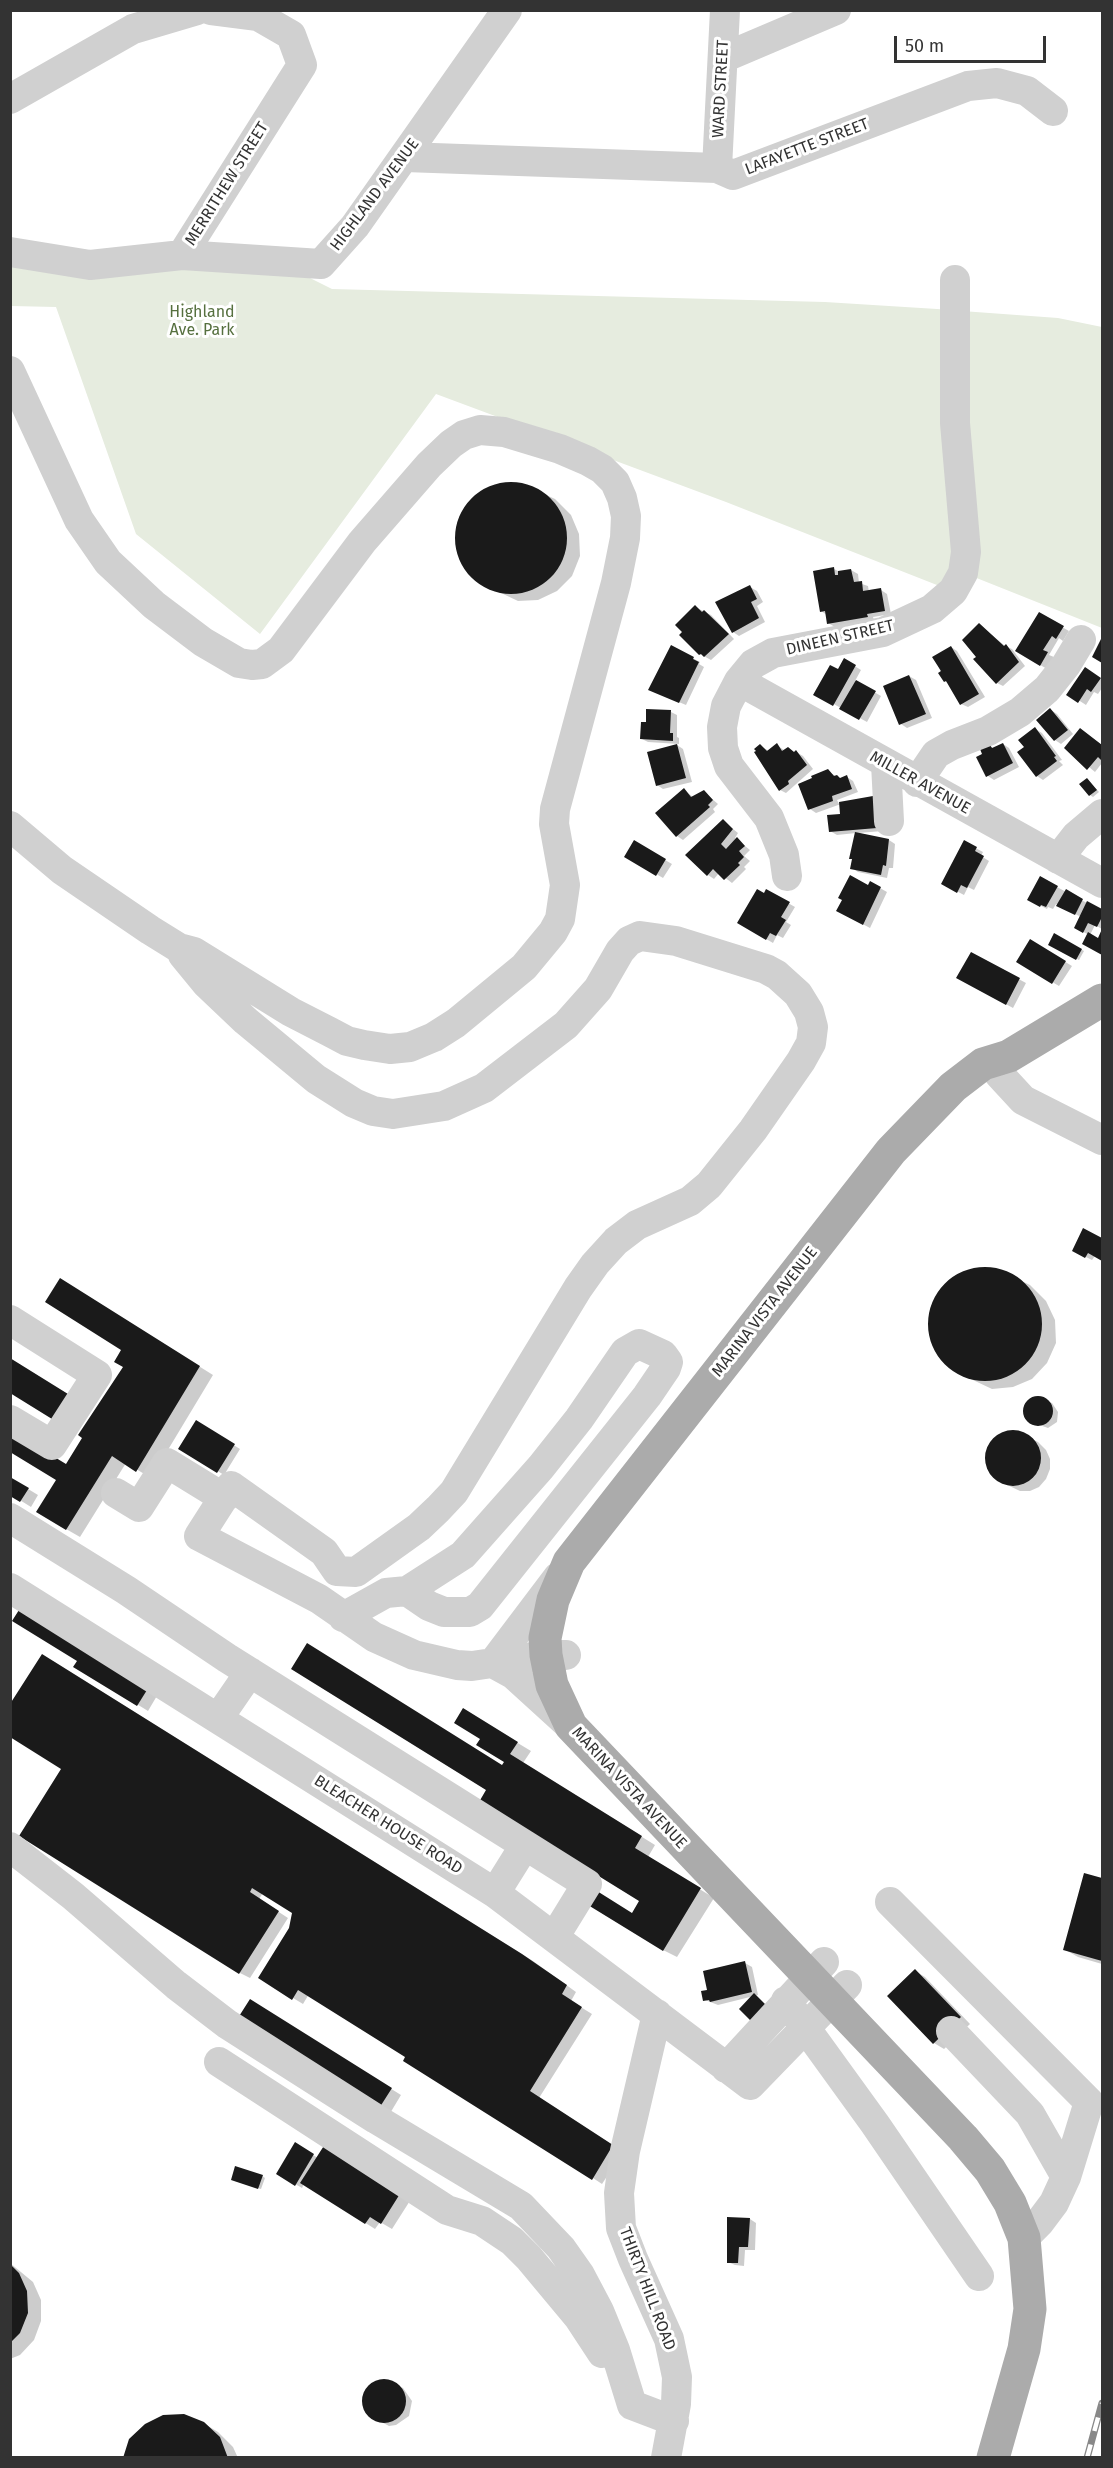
<!DOCTYPE html>
<style>
body{margin:0}
#map{position:relative;width:1113px;height:2468px;overflow:hidden;background:#fff;font-family:"Fira Sans",sans-serif}
canvas{display:block}
.frame{position:absolute;inset:0;border:12px solid #333;pointer-events:none}
.scale{position:absolute;left:894px;top:36px;width:152px;height:27px;box-sizing:border-box;border:3px solid #333;border-top:0;padding-left:8px;font-size:18px;line-height:21px;white-space:nowrap;color:#333;-webkit-text-stroke:4px #fff;paint-order:stroke}
</style>
<div id="map">
<canvas width="1113" height="2468"></canvas>
<div class="frame"></div>
<div class="scale">50 m</div>
</div>
<script>
const c = document.querySelector('canvas').getContext('2d');
c.lineJoin = 'round';
function fillPath(path, color) {
  c.fillStyle = color;
  c.fill(path, 'evenodd');
}
function toPath(rows) {
  const path = new Path2D();
  for (const r of rows) {
    if (r.length === 3) {
      path.moveTo(r[0] + r[2], r[1]);
      path.arc(r[0], r[1], r[2], 0, 2 * Math.PI);
      continue;
    }
    path.moveTo(r[0], r[1]);
    for (let i = 2; i < r.length; i += 2) path.lineTo(r[i], r[i + 1]);
  }
  return path;
}
function trace(path, color, width, dash) {
  c.strokeStyle = color;
  c.lineWidth = width;
  c.lineCap = dash ? 'butt' : 'round';
  c.setLineDash(dash || []);
  c.stroke(path);
}
function label(font, color, halo, rows, align = 'center') {
  c.font = font + ' "Fira Sans",sans-serif';
  c.lineWidth = 6;
  c.setLineDash([]);
  c.textBaseline = 'middle';
  c.strokeStyle = halo;
  c.fillStyle = color;
  for (const [text, x, y, turn = 0] of rows) {
    c.save();
    c.translate(x, y);
    c.rotate((+turn || 0) * Math.PI / 180);
    c.textAlign = isNaN(turn) ? turn : align;
    if (halo) c.strokeText(text, 0, 0);
    c.fillText(text, 0, 0);
    c.restore();
  }
}
const green = toPath([
 [11,261,149,265,308,277,332,289,825,302,953,310,962,552,942,587,726,502,436,394,260,634,136,534,56,307,11,306],
 [962,311,1058,318,1102,327,1102,628,969,575]
]);
const shadow = toPath([
 [520,483,555,499,571,515,579,534,580,556,572,576,557,591,538,600,518,601,482,584,466,570,458,550,457,529,465,509,480,493,499,484],
 [834,569,840,572,851,570,858,574,859,583,868,586,869,592,881,590,887,594,891,614,873,617,874,620,835,627,828,623,827,615,821,611],
 [750,587,757,591,763,602,757,606,765,622,739,636,733,632],
 [695,607,711,615,734,639,711,660,700,654],
 [1039,614,1069,631,1063,641,1059,638,1049,655,1054,657,1047,669,1017,651],
 [980,625,1005,646,1012,649,1025,666,1003,686,997,683,978,657],
 [671,647,700,662,699,664,704,667,686,705,657,693],
 [951,647,957,651,985,697,968,707,961,704,949,684,945,681,934,657],
 [845,660,861,670,855,681,881,696,867,722,815,694,839,671],
 [1092,673,1102,680,1102,688,1098,694,1094,692,1086,705,1069,694],
 [909,676,916,680,932,718,907,728,901,724],
 [1051,710,1057,714,1073,734,1061,744,1055,740],
 [671,712,677,715,677,737,679,738,679,744,648,742,642,739],
 [1035,729,1042,733,1062,760,1059,761,1063,765,1043,780,1037,776,1026,747],
 [1081,730,1102,745,1102,763,1095,772,1066,748],
 [1003,744,1009,748,1019,767,994,780,988,776,984,755,990,746,994,749],
 [677,745,683,749,692,782,663,789,657,785],
 [777,745,785,751,796,752,803,756,813,769,786,793,780,790,760,746,769,751],
 [827,771,841,779,847,777,853,781,858,792,837,800,839,804,873,798,883,831,858,833,889,840,895,844,893,868,889,868,887,878,858,872,852,868,856,833,837,835,830,831,842,815,841,804,816,813,810,809],
 [1087,779,1099,792,1093,797,1090,795],
 [684,790,693,797,704,792,718,804,713,809,715,812,683,840,677,836],
 [723,821,738,833,735,838,750,850,744,856,750,861,744,867,746,869,732,883,719,873,714,879,708,875],
 [634,842,672,864,663,878,626,856],
 [964,842,983,852,981,856,989,861,974,890,968,887,964,895,943,884],
 [1040,878,1102,911,1102,929,1095,925,1090,935,1098,940,1102,932,1102,954,1084,943,1089,935,1076,928,1081,917,1056,904,1053,909,1048,907,1047,909,1029,900],
 [871,883,887,892,870,928,838,911],
 [767,891,795,907,786,922,791,925,783,938,777,935,773,943,739,923],
 [1054,935,1084,951,1079,960,1050,944],
 [1031,941,1072,966,1059,986,1018,962],
 [972,954,1026,983,1013,1008,958,978],
 [1084,1230,1102,1239,1102,1260,1095,1256,1092,1260,1074,1251],
 [994,1268,1030,1285,1046,1301,1055,1320,1056,1343,1047,1363,1032,1379,1013,1387,992,1389,956,1372,939,1357,931,1337,930,1315,938,1295,954,1278,973,1269],
 [74,1288,213,1375,151,1478,126,1463,80,1537,66,1529,66,1466,125,1367,123,1349],
 [1035,1398,1052,1403,1058,1412,1057,1422,1048,1428,1031,1422,1025,1414,1026,1404],
 [197,1422,240,1449,224,1475,180,1448],
 [1017,1432,1038,1442,1046,1450,1050,1459,1050,1469,1046,1479,1039,1487,1030,1491,1020,1491,999,1481,991,1474,987,1464,987,1454,991,1444,998,1436,1007,1433],
 [10,1478,38,1495,31,1507,10,1494],
 [53,1661,533,1961,576,1992,571,2001,592,2014,539,2098,623,2152,602,2184,408,2056,309,1994,303,2004,293,1998,291,1929,294,1912,263,1893,259,1899,288,1918,250,1978,240,1973,63,1769],
 [75,1666,161,1689,148,1711],
 [463,1710,531,1751,523,1763,655,1845,648,1857,714,1898,677,1957,663,1950,633,1915,641,1901,503,1766,506,1761,482,1738],
 [1086,1874,1102,1879,1102,1964,1078,1957,1064,1949],
 [745,1963,752,1967,758,1995,718,2005,705,2000,709,1991],
 [915,1971,925,1977,970,2024,944,2049,934,2043,889,1996],
 [260,2007,401,2095,389,2115],
 [295,2144,318,2158,413,2196,392,2229,380,2222,375,2229,304,2184,302,2188,278,2174],
 [262,2176,265,2178,261,2189,235,2181],
 [750,2219,756,2223,755,2250,745,2250,744,2266,735,2265,728,2262],
 [10,2263,33,2282,41,2300,41,2321,34,2340,20,2355,10,2359],
 [380,2381,388,2381,403,2388,412,2401,409,2416,396,2425,389,2426,374,2418,368,2413,365,2406,368,2390],
 [203,2423,218,2432,233,2447,238,2458,124,2458]
]);
const building = toPath([
 [511,538,56],
 [834,567,835,575,838,575,838,571,851,569,854,582,862,581,863,591,881,588,885,611,867,614,868,617,827,624,825,611,820,612,813,571],
 [750,585,757,599,751,602,759,618,732,633,715,602],
 [695,605,702,612,704,610,729,634,704,657,701,654,699,655,679,635,682,632,675,625],
 [1039,612,1064,626,1056,639,1052,636,1043,650,1048,652,1040,666,1015,651],
 [979,623,1004,646,1006,644,1019,662,996,684,973,659,976,657,962,640],
 [1102,637,1102,663,1092,657],
 [671,645,694,657,693,659,699,662,679,703,648,690],
 [951,646,979,694,960,705,946,681,944,682,938,673,941,671,932,657],
 [844,658,856,665,833,706,813,695,830,665,838,669],
 [1085,667,1101,678,1091,692,1087,689,1078,703,1066,695],
 [909,675,926,714,899,725,883,686],
 [856,680,876,691,859,720,839,709],
 [1050,708,1068,730,1054,741,1036,720],
 [646,709,671,710,670,733,673,733,673,741,640,739,641,722,646,722],
 [1035,727,1056,756,1054,757,1057,761,1036,777,1017,752,1024,747,1018,740],
 [1080,728,1102,745,1102,761,1098,757,1087,770,1064,748],
 [777,743,782,751,788,747,794,752,796,750,807,765,788,781,789,784,779,791,754,752,756,751,754,749,760,744,767,751],
 [1003,743,1013,763,986,777,976,757,982,754,980,749,990,745,992,748],
 [677,744,686,778,656,786,647,752],
 [828,769,834,776,837,775,840,778,847,775,852,789,832,796,833,801,808,810,798,784,812,778,811,776],
 [1087,778,1097,790,1089,796,1079,784],
 [684,788,691,797,704,790,713,800,708,805,710,807,676,837,655,813],
 [873,796,877,828,829,832,827,815,840,814,839,802],
 [723,819,733,829,721,844,726,849,737,837,745,846,739,851,744,857,738,863,740,865,724,880,713,869,707,876,685,855],
 [855,832,889,839,886,866,883,865,881,875,850,869,852,859,849,859],
 [634,840,666,859,656,876,624,857],
 [964,840,977,847,975,851,984,856,967,888,961,885,957,893,941,884],
 [850,875,868,885,870,881,881,887,863,925,836,911,842,900,838,898],
 [1040,876,1058,886,1046,907,1041,905,1040,907,1027,900],
 [757,889,764,893,766,889,790,902,781,917,786,920,776,936,770,933,766,940,737,923],
 [1066,889,1083,899,1075,915,1056,906],
 [1087,901,1102,909,1102,917,1097,927,1088,923,1083,933,1074,928],
 [1102,929,1102,955,1082,944,1088,932,1098,938],
 [1054,933,1082,949,1076,960,1048,945],
 [1030,939,1066,961,1052,984,1016,962],
 [971,952,1020,978,1006,1005,956,978],
 [1083,1228,1102,1238,1102,1261,1088,1253,1085,1258,1072,1251],
 [985,1324,57],
 [60,1278,200,1366,136,1472,112,1456,66,1530,36,1512,56,1480,10,1452,10,1430,66,1464,82,1438,78,1435,123,1367,114,1362,121,1350,45,1302],
 [10,1358,68,1394,52,1419,10,1393],
 [1038,1411,15],
 [196,1420,235,1444,217,1473,178,1449],
 [1013,1458,28],
 [10,1477,29,1488,20,1502,10,1496],
 [24,1602,152,1682,137,1706,73,1667,77,1661,12,1621],
 [307,1643,502,1765,504,1762,476,1745,480,1739,454,1723,463,1708,518,1742,510,1754,642,1836,635,1848,701,1888,663,1951,588,1905,597,1891,632,1913,639,1901,479,1802,486,1790,291,1669],
 [42,1654,522,1954,567,1985,562,1994,582,2007,530,2091,613,2145,592,2180,403,2061,405,2057,298,1990,292,2000,258,1978,289,1928,292,1913,252,1888,250,1892,279,1911,239,1974,19,1836,61,1769,10,1737,10,1704],
 [1084,1873,1102,1878,1102,1961,1063,1950],
 [745,1961,752,1992,710,2002,709,2000,703,2001,701,1991,707,1990,703,1971],
 [915,1969,961,2017,933,2044,887,1996],
 [754,1993,767,2006,752,2022,739,2009],
 [250,1999,392,2088,378,2110,236,2021],
 [327,2141,403,2189,381,2224,370,2217,365,2224,300,2183],
 [295,2142,314,2154,295,2186,276,2174],
 [235,2166,263,2175,258,2189,231,2180],
 [727,2217,750,2218,748,2247,739,2247,738,2263,727,2263],
 [10,2264,19,2273,27,2291,28,2313,20,2333,10,2343],
 [384,2401,22],
 [184,2414,204,2422,220,2437,228,2458,123,2458,129,2439,145,2424,163,2415]
]);
const minor = toPath([
 [723,58,836,10],
 [10,99,133,29,197,10],
 [405,157,717,168,733,175,968,86,997,83,1027,91,1053,111],
 [717,168,725,10],
 [10,252,90,265,182,255,321,264,355,226,507,10],
 [182,255,302,65,291,35,258,16,211,10],
 [10,371,79,520,108,562,154,605,203,642,239,663,252,665,262,664,281,650,362,542,429,465,451,444,464,435,480,430,504,432,560,449,588,461,602,469,615,482,622,498,626,516,625,538,616,583,555,809,554,824,565,885,560,919,553,932,524,967,456,1023,434,1037,410,1047,390,1049,364,1045,347,1041,330,1032,291,1012,194,952,179,948,150,930,62,870,10,826],
 [739,681,1102,883],
 [886,764,889,821],
 [917,782,936,754,952,745,988,731,1020,712,1047,689,1066,665,1081,640],
 [1058,859,1076,836,1102,814],
 [787,876,784,855,769,818,729,766,723,748,722,727,726,706,739,681,753,664,773,653,883,632,932,609,953,591,963,573,966,552,955,423,955,280],
 [183,955,206,983,246,1021,316,1079,354,1103,373,1111,393,1114,444,1106,484,1088,566,1025,598,989,620,951,629,941,640,936,676,941,766,969,777,975,798,994,809,1012,813,1027,811,1043,801,1061,753,1130,709,1185,690,1201,637,1225,616,1241,595,1264,578,1288,454,1492,438,1509,419,1527,356,1572,337,1571],
 [999,1074,1023,1100,1102,1140],
 [10,1320,97,1375,52,1445,10,1420],
 [116,1493,139,1507,167,1463,224,1498],
 [10,1518,126,1590,227,1658,587,1884,555,1936],
 [337,1571,324,1552,231,1486,199,1536,319,1599,374,1637,414,1655,457,1665,472,1666,546,1655,566,1655],
 [558,1577,493,1663,513,1674,569,1725],
 [10,1588,495,1893,750,2085,847,1985],
 [343,1617,386,1593,407,1591,463,1555,541,1467,579,1419,625,1352,639,1344,663,1355,668,1362,666,1368,647,1396,480,1606,470,1612,444,1612,429,1606,407,1591],
 [219,1717,250,1672],
 [10,1847,73,1896,176,1985,227,2024,376,2119,521,2206,561,2248,580,2275,599,2311,615,2350,632,2405,674,2421],
 [495,1893,525,1845],
 [890,1902,1089,2102,1066,2177,1054,2203,1039,2223,1024,2238],
 [786,2001,875,2124,979,2276],
 [657,2014,625,2151,619,2193,621,2228,633,2259,669,2339,677,2377,676,2404,666,2458],
 [951,2031,1030,2114,1066,2177],
 [219,2062,447,2210,482,2221,512,2241,529,2258,579,2318,602,2353],
 [726,2068,824,1962]
]);
const major = toPath([
 [993,2458,1024,2349,1030,2309,1024,2238,1010,2203,990,2170,963,2138,571,1726,552,1685,546,1655,545,1638,553,1600,569,1562,891,1151,953,1087,983,1064,1009,1056,1102,1000]
]);
const rail = toPath([
 [1087,2458,1102,2403]
]);
const streetNames = [
 ["WARD STREET",721,89,-87],
 ["LAFAYETTE STREET",807,147,-21],
 ["MERRITHEW STREET",227,184,-58],
 ["HIGHLAND AVENUE",375,195,-53],
 ["DINEEN STREET",840,638,-13],
 ["MILLER AVENUE",920,783,29],
 ["MARINA VISTA AVENUE",765,1312,-52],
 ["MARINA VISTA AVENUE",629,1788,47],
 ["BLEACHER HOUSE ROAD",388,1825,32],
 ["THIRTY HILL ROAD",647,2289,69]
];
const parkNames = [
 ["Highland",202,313],
 ["Ave. Park",202,331]
];
fillPath(green, '#e6ecdf');
fillPath(shadow, '#0003');
fillPath(building, '#1a1a1a');
trace(minor, '#d0d0d0', 30);
trace(major, '#ababab', 33);
trace(rail, '#888', 7);
trace(rail, '#fff', 4.5, [14]);
label('16px', '#333', '#fff', streetNames);
label('16px', '#56703f', '#fff', parkNames);
</script>
